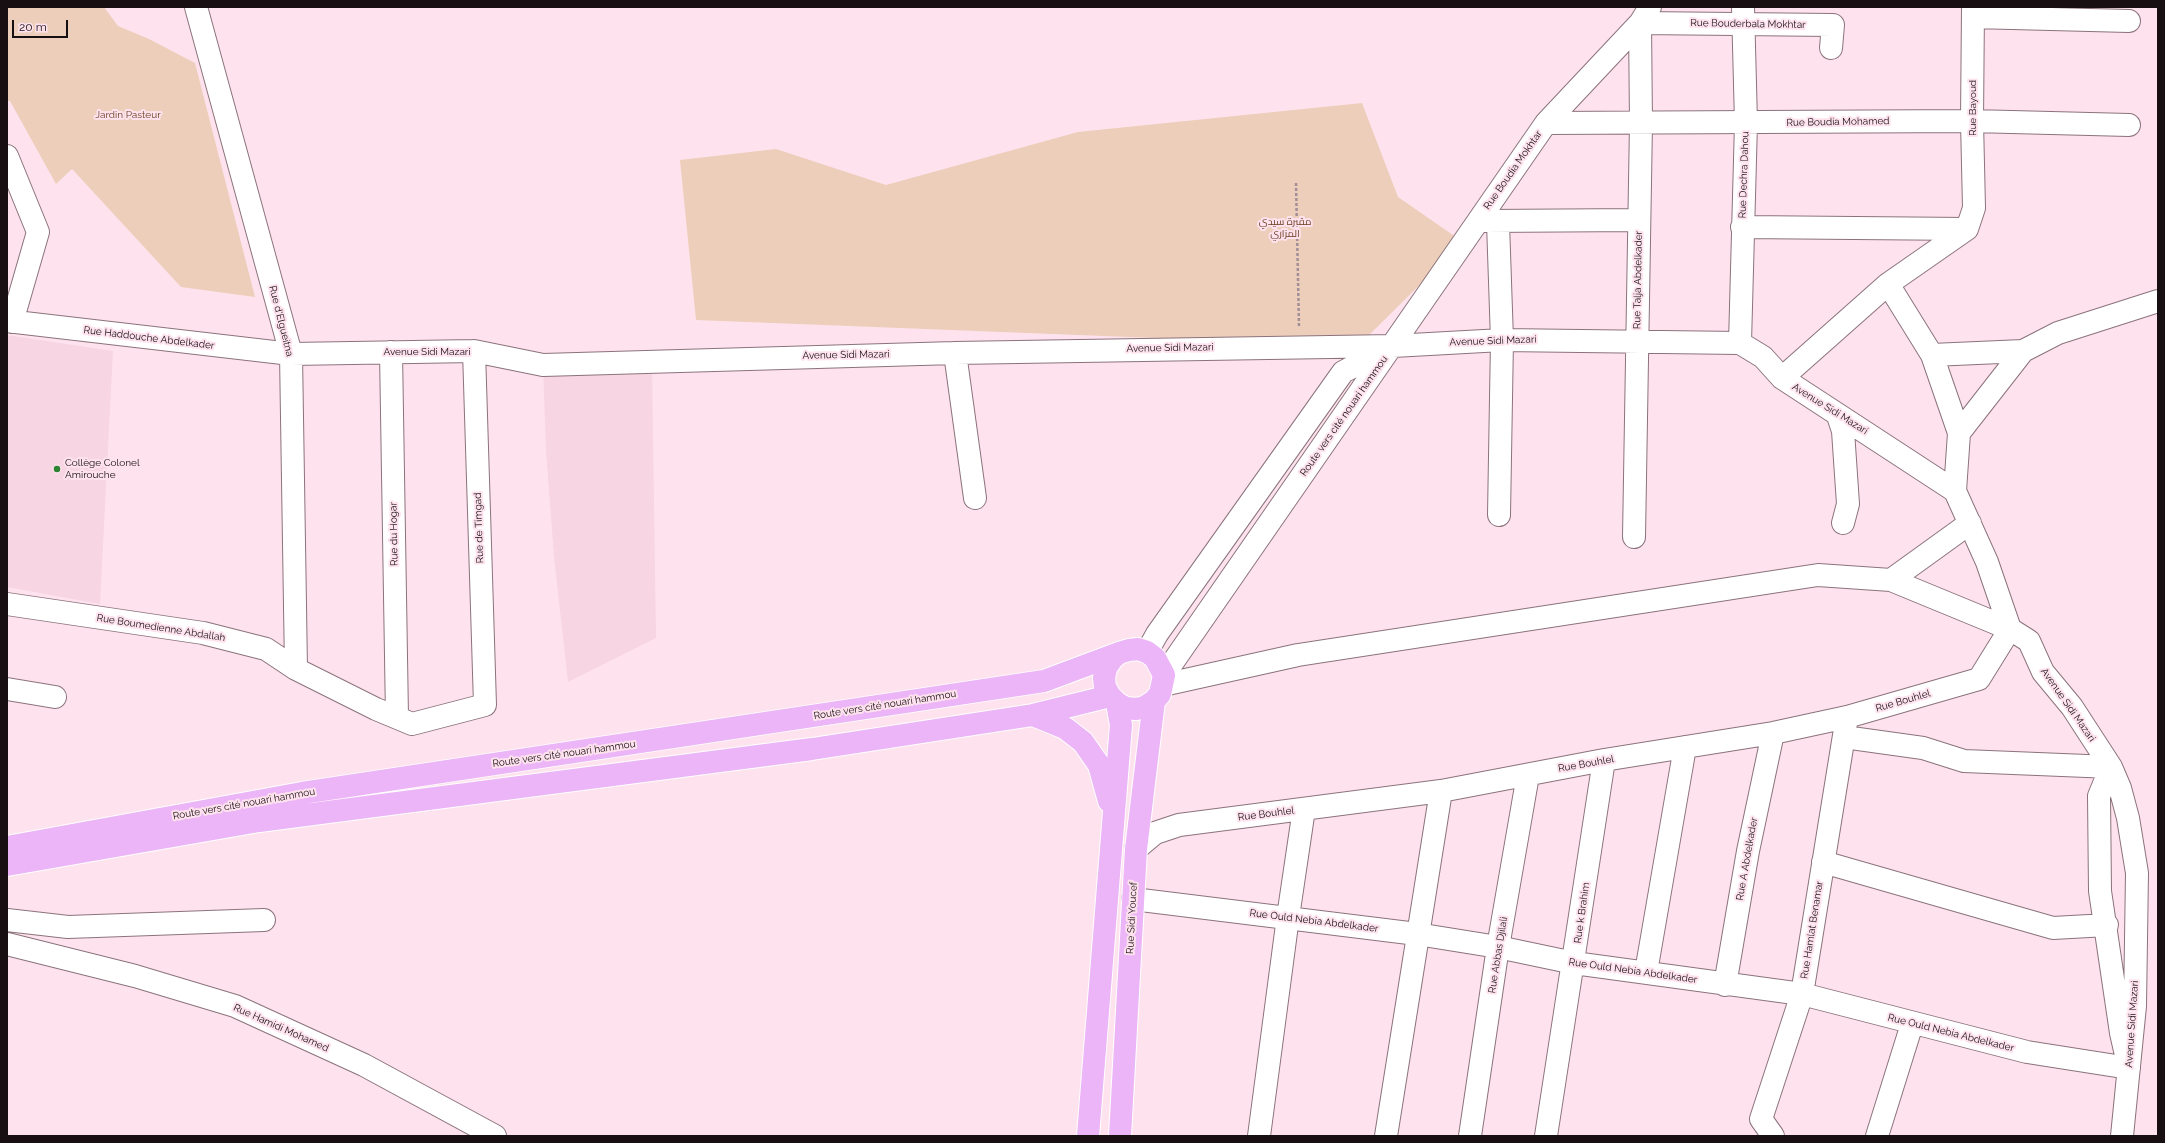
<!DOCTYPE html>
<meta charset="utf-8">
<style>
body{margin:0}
#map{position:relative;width:2165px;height:1143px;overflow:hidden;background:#fee3ee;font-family:Raleway,sans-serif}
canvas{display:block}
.frame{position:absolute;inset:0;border:8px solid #180f13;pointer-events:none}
.scale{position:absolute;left:12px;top:20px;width:56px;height:18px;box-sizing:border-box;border:2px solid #180f13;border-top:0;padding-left:5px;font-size:12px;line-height:14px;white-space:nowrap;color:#180f13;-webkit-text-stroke:3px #fee3ee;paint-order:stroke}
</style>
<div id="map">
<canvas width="2165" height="1143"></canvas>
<div class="frame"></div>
<div class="scale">20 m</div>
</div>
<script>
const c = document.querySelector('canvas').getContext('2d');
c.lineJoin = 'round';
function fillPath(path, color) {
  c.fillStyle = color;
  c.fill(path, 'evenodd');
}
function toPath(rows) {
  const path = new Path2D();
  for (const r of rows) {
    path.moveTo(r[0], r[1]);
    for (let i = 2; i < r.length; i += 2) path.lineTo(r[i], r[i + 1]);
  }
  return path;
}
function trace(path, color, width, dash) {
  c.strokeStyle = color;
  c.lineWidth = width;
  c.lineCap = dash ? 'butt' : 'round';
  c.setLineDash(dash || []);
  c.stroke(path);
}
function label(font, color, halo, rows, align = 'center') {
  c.font = font + ' Raleway,Cairo,sans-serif';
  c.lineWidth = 4;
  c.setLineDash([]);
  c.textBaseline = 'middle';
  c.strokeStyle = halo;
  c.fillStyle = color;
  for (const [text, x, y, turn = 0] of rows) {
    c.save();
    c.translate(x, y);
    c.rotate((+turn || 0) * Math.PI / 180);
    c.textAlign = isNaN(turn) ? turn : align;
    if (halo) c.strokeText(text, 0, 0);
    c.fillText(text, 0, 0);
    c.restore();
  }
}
const built = toPath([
 [7,335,113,351,100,604,7,587],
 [652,363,656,638,568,682,554,557,546,451,543,365]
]);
const green = toPath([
 [7,7,104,7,118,26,149,39,195,63,255,297,181,287,72,169,56,184,10,101,7,101],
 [1362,103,1398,197,1463,242,1358,346,696,320,680,160,776,149,886,185,1078,132]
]);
const path = toPath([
 [1296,183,1299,327]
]);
const minor = toPath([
 [196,7,291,354,296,669],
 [1973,17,2129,21],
 [1546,123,1972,121,2129,125],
 [7,156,38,232,12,322],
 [1485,221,1639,220],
 [1498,223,1502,340,1499,515],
 [1742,227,1967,229],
 [1888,284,1932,355,1959,433,1955,491],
 [7,321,291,354,474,351,543,365,955,353,1393,346,1502,340,1740,343,1763,357,1782,378,1955,491,1987,562,2010,629],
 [1740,343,1746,123,1743,7],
 [391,352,397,717],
 [955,353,975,498],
 [1932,355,2023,351],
 [1782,378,1888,284,1967,229,1974,208,1972,121,1973,7],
 [1838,416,1843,431,1848,504,1843,523],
 [1959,433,2023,351,2058,333,2158,301],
 [1634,537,1641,123,1640,23,1833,25,1831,48],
 [1891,580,1970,523],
 [7,604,203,633,266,649,296,669,376,709,412,724,485,705,474,351],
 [1147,652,1157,634,1343,372,1390,347],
 [1164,675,1546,123,1640,23,1650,7],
 [1163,685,1298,655,1818,575,1891,580,2010,629,2029,641,2043,672,2072,707,2111,767,2120,788,2128,818,2137,873,2135,1006,2122,1136],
 [7,689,55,697],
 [1136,849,1155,833,1179,825,1441,791,1604,760,1773,733,1847,717,1979,679,2010,629],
 [1823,862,2053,928,2107,925],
 [1133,899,1417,934,1498,947,1574,963,1802,994,2027,1052,2129,1068,2121,1033,2100,891,2099,796,2111,767,1964,761,1923,748,1844,737],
 [7,920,68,927,264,920],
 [7,944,135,976,235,1006,364,1065,495,1136],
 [1646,972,1685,747],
 [1725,985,1748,851,1773,733],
 [1259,1136,1288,917,1304,809],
 [1386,1136,1441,791],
 [1470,1136,1498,947,1528,775],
 [1546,1136,1604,760],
 [1773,1136,1761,1119,1802,994,1846,723],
 [1877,1136,1912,1024]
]);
const major = toPath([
 [1033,715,1065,728,1083,742,1099,765,1109,801],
 [7,847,302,793,1044,681,1119,653,1129,650,1138,649,1147,652,1155,658,1164,675,1160,694,1154,701,1145,707,1136,709,1126,708,1117,703,1110,696,1105,687,1104,678,1106,668,1112,659,1119,653],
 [7,865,259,821,812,749,1033,715,1110,696],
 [1088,1136,1121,725,1117,703],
 [1120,1136,1136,849,1154,701]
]);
const markers = [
 [57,469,4,"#2c8332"]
];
const streetNames = [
 ["Rue Bouderbala Mokhtar",1748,24,1],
 ["Rue Bayoud",1973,108,-90],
 ["Rue Boudia Mohamed",1838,122,-1],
 ["Rue Boudia Mokhtar",1513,170,-55],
 ["Rue Dechra Dahou",1744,175,-88],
 ["Rue Talja Abdelkader",1638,280,-89],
 ["Rue d'Elgueitna",281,321,76],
 ["Rue Haddouche Abdelkader",149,338,7],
 ["Avenue Sidi Mazari",1493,341,-2],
 ["Avenue Sidi Mazari",1170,348,-1],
 ["Avenue Sidi Mazari",427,352],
 ["Avenue Sidi Mazari",846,355,-1],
 ["Avenue Sidi Mazari",1830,409,32],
 ["Route vers cité nouari hammou",1344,416,-55],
 ["Rue de Timgad",479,528,-92],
 ["Rue du Hogar",394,534,-91],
 ["Rue Boumedienne Abdallah",161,628,9],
 ["Rue Bouhlel",1903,701,-16],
 ["Route vers cité nouari hammou",885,705,-9],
 ["Avenue Sidi Mazari",2068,705,55],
 ["Route vers cité nouari hammou",564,754,-8],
 ["Rue Bouhlel",1586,764,-10],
 ["Route vers cité nouari hammou",244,804,-10],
 ["Rue Bouhlel",1266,814,-7],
 ["Rue A Abdelkader",1747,859,-80],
 ["Rue k Brahim",1582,913,-82],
 ["Rue Sidi Youcef",1132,918,-87],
 ["Rue Ould Nebia Abdelkader",1314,921,7],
 ["Rue Hamlat Benamar",1812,930,-81],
 ["Rue Abbas Djilali",1498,955,-81],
 ["Rue Ould Nebia Abdelkader",1633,971,8],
 ["Avenue Sidi Mazari",2132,1024,-86],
 ["Rue Hamidi Mohamed",281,1028,24],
 ["Rue Ould Nebia Abdelkader",1951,1033,14]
];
const parkNames = [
 ["Jardin Pasteur",128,115],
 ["مقبرة سيدي",1285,222],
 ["المزاري",1285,234]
];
const poiNames = [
 ["Collège Colonel",65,463],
 ["Amirouche",65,475]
];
fillPath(built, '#f7d5e3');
fillPath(green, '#edcebb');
trace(minor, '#8b737c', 24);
trace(major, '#fff', 24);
trace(path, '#a28e96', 2.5, [3, 2]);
trace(minor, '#fff', 22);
trace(major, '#ecb5f7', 22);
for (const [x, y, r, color] of markers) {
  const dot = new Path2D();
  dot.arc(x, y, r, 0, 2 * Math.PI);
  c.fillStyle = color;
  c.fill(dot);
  trace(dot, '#fee3ee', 1.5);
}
label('10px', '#180f13', '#fee3ee', streetNames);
label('10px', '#6b3e20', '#fee3ee', parkNames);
label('10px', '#180f13', '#fee3ee', poiNames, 'left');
</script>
